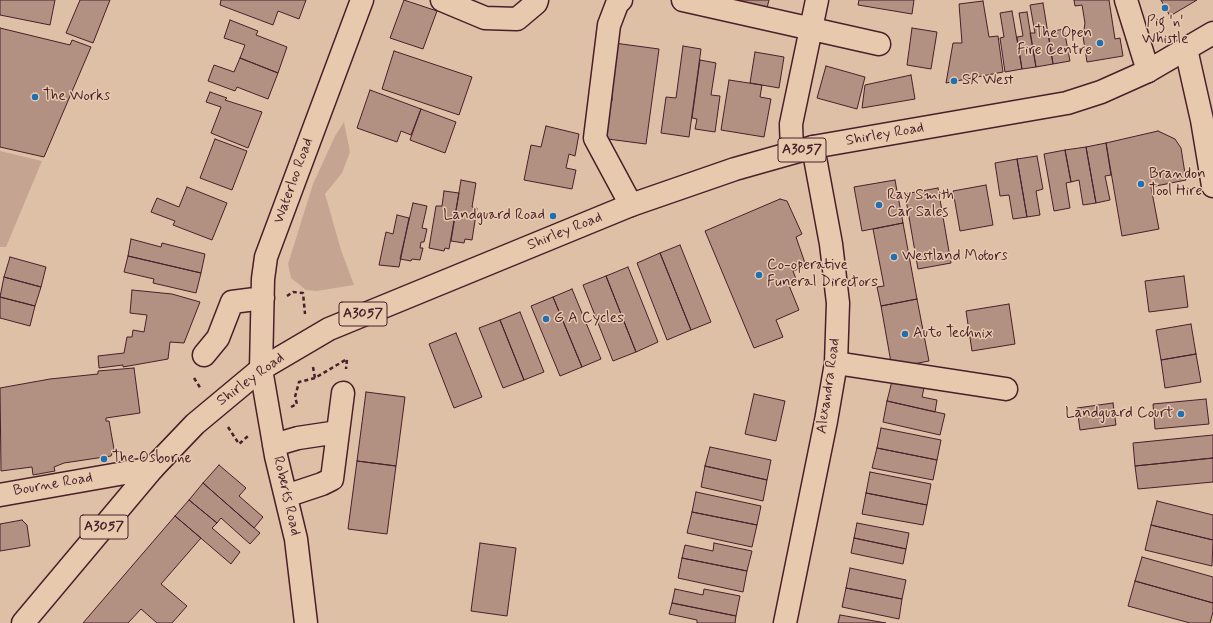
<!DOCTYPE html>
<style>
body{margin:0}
canvas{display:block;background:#dec0a6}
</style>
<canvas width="1213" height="623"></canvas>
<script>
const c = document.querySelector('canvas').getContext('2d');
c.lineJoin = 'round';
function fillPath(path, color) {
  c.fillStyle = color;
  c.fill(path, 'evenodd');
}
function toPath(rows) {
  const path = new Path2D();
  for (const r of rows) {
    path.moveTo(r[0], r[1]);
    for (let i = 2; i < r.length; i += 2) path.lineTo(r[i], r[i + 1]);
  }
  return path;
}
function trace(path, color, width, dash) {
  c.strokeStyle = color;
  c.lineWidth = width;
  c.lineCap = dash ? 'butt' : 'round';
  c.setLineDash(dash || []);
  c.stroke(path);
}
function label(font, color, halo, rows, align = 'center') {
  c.font = font + ' Mynerve,sans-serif';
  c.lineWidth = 3;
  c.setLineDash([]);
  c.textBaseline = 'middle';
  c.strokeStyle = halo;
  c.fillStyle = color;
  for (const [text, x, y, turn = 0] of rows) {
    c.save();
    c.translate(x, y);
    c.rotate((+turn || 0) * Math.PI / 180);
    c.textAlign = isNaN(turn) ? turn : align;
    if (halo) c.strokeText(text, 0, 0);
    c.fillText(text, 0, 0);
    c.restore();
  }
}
const green = toPath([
 [344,122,350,152,342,173,325,194,341,250,354,285,317,291,306,290,291,278,288,264,313,184,335,136],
 [0,151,42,161,6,247,0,247]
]);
const building = toPath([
 [0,0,55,0,50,25,0,15,0,0],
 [80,0,110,0,93,43,66,33,80,0],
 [221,0,306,0,299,19,278,11,273,25,220,5,221,0],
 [404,0,437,11,423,49,390,38,404,0],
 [733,0,769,0,766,12,732,5,733,0],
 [859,0,914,0,912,14,858,5,859,0],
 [1074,0,1109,0,1115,39,1120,38,1123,56,1087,62,1082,30,1084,30,1085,23,1082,5,1075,6,1074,0],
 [1161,0,1197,0,1170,16,1161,0],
 [983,1,989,37,998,36,1003,72,946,83,953,43,962,43,959,4,983,1],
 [1043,3,1053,64,1036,67,1030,33,1035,33,1030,5,1043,3],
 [1012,11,1022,69,1005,72,1000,38,1004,37,1000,13,1012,11],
 [1027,12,1036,67,1022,69,1017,37,1023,36,1019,13,1027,12],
 [230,20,258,31,256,35,287,47,278,73,240,58,245,45,224,38,230,20],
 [0,28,70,45,72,40,91,47,44,157,0,147,0,28],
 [912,28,937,32,931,69,907,65,912,28],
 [1064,29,1070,61,1053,64,1048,32,1064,29],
 [614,43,659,49,646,144,600,138,605,100,612,101,612,95,607,94,614,43],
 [683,46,701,49,689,137,661,133,666,97,676,98,683,46],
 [394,51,472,77,459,115,382,89,394,51],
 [755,52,784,57,779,88,750,83,755,52],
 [240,58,278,73,268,99,237,87,235,91,208,81,214,65,234,72,240,58],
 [700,60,716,63,711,95,720,96,715,132,695,129,697,119,692,118,700,60],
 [826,66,865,77,857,109,817,98,826,66],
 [911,75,915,99,862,108,865,85,911,75],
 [729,80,762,85,760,97,771,99,764,137,721,130,729,80],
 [370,90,421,109,411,135,401,131,397,142,357,128,370,90],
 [210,92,227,98,225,100,262,112,248,148,211,133,221,107,206,102,210,92],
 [421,109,456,122,445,153,410,140,421,109],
 [546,126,579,134,575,156,569,154,566,168,576,170,572,189,524,180,531,145,541,147,546,126],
 [1158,131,1175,139,1181,148,1186,180,1151,187,1159,229,1122,236,1106,143,1158,131],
 [215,139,247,151,232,190,200,178,215,139],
 [1106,143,1111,175,1105,176,1110,200,1096,203,1086,147,1106,143],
 [1086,147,1096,203,1083,205,1079,180,1071,182,1065,150,1086,147],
 [1065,150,1071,182,1066,183,1070,208,1054,211,1044,154,1065,150],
 [1037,156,1043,189,1036,191,1040,215,1027,217,1017,159,1037,156],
 [1017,159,1027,217,1013,219,1009,195,1000,196,995,163,1017,159],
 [461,180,476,183,472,207,477,208,472,240,465,239,464,243,451,241,461,180],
 [895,180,903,223,862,231,854,187,895,180],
 [986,185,993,225,960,231,953,191,986,185],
 [187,187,227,203,212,240,173,225,175,221,151,212,157,198,179,207,187,187],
 [938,188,951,263,918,269,905,194,938,188],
 [444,191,459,193,449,249,445,248,444,251,429,248,436,206,442,206,444,191],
 [780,199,787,201,802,234,796,237,806,266,793,271,796,279,788,283,799,310,776,320,783,337,754,348,705,231,780,199],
 [413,203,427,206,422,228,427,229,424,242,421,242,420,248,423,248,420,260,412,259,411,261,400,259,413,203],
 [397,215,409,218,399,267,379,265,386,232,393,234,397,215],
 [903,223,917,299,881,306,877,287,884,286,873,229,903,223],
 [131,239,161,247,162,243,205,254,201,273,128,256,131,239],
 [680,245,711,322,691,330,660,253,680,245],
 [660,253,691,330,667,340,637,263,660,253],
 [128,256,201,273,196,293,153,283,154,279,124,272,128,256],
 [10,257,46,267,41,287,4,277,10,257],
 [628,267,658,342,636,352,606,276,628,267],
 [606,276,636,352,613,361,583,285,606,276],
 [1184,276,1188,307,1149,312,1145,281,1184,276],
 [4,277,41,287,35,306,0,297,4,277],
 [572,289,601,359,582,367,553,297,572,289],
 [132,290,172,294,200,302,184,343,170,342,168,359,123,367,123,365,99,368,98,356,124,353,127,337,132,337,133,330,144,332,147,315,130,313,132,290],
 [0,297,35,306,30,326,0,318,0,297],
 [553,297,582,367,560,376,531,306,553,297],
 [917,299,929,361,892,368,881,306,917,299],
 [1009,304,1015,344,972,351,966,311,1009,304],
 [520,312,544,372,524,380,500,320,520,312],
 [500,320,524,380,503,388,479,328,500,320],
 [1191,324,1196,354,1161,360,1156,330,1191,324],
 [456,333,482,397,454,408,429,344,456,333],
 [1196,354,1201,382,1165,388,1161,360,1196,354],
 [134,368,140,413,106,418,106,421,109,421,114,449,111,456,64,463,54,467,55,471,33,475,32,467,1,471,0,388,50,379,98,374,98,371,134,368],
 [892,381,924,388,922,397,937,400,935,412,887,401,892,381],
 [366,392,405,397,396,466,357,461,366,392],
 [754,394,785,401,776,441,745,434,754,394],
 [1206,399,1209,424,1155,429,1153,404,1206,399],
 [887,401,945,414,940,435,883,422,887,401],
 [1113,403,1116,425,1080,430,1077,408,1113,403],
 [881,428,941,440,937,460,877,448,881,428],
 [1213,435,1213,458,1135,466,1133,443,1213,435],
 [710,447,771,460,767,480,705,466,710,447],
 [877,448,937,460,933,480,872,468,877,448],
 [1213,458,1213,482,1138,489,1135,466,1213,458],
 [357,461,396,466,387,534,348,529,357,461],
 [219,465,246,488,239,496,263,517,254,528,203,483,219,465],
 [705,466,767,480,763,501,701,487,705,466],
 [870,472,931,484,927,505,866,493,870,472],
 [203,483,260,533,250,544,221,518,217,523,189,500,203,483],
 [696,492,761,506,757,525,692,512,696,492],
 [866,493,927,505,923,525,862,514,866,493],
 [189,500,217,523,212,528,240,552,231,564,175,516,189,500],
 [1157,501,1213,515,1213,540,1151,525,1157,501],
 [692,512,757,525,752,547,687,533,692,512],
 [175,516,201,538,161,584,187,606,172,623,157,623,141,609,128,623,83,623,175,516],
 [22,520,27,525,30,546,0,551,0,524,22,520],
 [857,523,909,533,906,549,854,538,857,523],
 [1151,525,1213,540,1212,566,1145,550,1151,525],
 [854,538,906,549,903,564,851,553,854,538],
 [480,543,516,548,507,616,471,611,480,543],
 [714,543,752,551,747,571,682,558,685,545,713,551,714,543],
 [1142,557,1213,577,1213,603,1135,581,1142,557],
 [682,558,747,571,743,592,678,578,682,558],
 [850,568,906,580,902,599,846,588,850,568],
 [1135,581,1213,603,1213,612,1210,623,1190,623,1128,606,1135,581],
 [846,588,902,599,899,619,842,607,846,588],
 [675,589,703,595,704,589,740,596,736,616,672,603,675,589],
 [672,603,736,616,735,623,697,623,697,620,669,614,672,603],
 [840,615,886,623,838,623,840,615]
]);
const path = toPath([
 [287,296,293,292,303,293,305,314],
 [313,367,315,378],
 [194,378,201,389],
 [291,407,297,404,295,397,299,382,315,378,347,359,346,369],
 [228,427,239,444,248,436]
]);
const minor = toPath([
 [442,0,485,18,517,19,536,3,537,0],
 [621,0,617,4,609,25,595,138,631,205],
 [683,0,879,44],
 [1126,0,1148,71],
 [1186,49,1202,120,1213,186],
 [792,152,791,124,817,0],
 [204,355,218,338,232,302,263,298],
 [836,363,1006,389],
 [274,445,298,438,338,432],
 [0,495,153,468],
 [286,496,322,484,332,479,343,393],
 [306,623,296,539,276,456,261,369,263,279,266,257,362,0],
 [785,623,826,421,836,363,838,303,831,244,813,147]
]);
const major = toPath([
 [23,623,153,468,195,424,261,369,329,329,631,205,735,169,813,147,1067,103,1101,92,1148,71,1213,33]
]);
const markers = [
 [1165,8,4,"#1f6fb2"],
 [1100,43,4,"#1f6fb2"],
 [954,81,4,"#1f6fb2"],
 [35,97,4,"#1f6fb2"],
 [1141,184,4,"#1f6fb2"],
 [879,205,4,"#1f6fb2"],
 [553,216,4,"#1f6fb2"],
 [894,257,4,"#1f6fb2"],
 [759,275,4,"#1f6fb2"],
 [546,319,4,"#1f6fb2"],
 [905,334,4,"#1f6fb2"],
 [1181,414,4,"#1f6fb2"],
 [104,459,4,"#1f6fb2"]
];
const shields = [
 [802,150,48],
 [363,314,48],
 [104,527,48]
];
const shieldNames = [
 ["A3057",802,150],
 ["A3057",363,314],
 ["A3057",104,527]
];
const poiNames = [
 ["Pig 'n'",1165,23,"center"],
 ["Whistle",1165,40,"center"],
 ["The Open",1092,34,"right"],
 ["Fire Centre",1092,51,"right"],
 ["SR West",962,81],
 ["The Works",43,97],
 ["Brandon",1149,175],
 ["Tool Hire",1149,192],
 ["Ray Smith",887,196],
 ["Car Sales",887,213],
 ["Landguard Road",545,216,"right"],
 ["Westland Motors",902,257],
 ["Co-operative",767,266],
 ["Funeral Directors",767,283],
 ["G A Cycles",554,319],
 ["Auto Technix",913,334],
 ["Landguard Court",1173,414,"right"],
 ["The Osborne",112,459]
];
const streetNames = [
 ["Shirley Road",885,135,-10],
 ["Waterloo Road",294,181,-70],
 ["Shirley Road",565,232,-22],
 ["Shirley Road",251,380,-36],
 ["Alexandra Road",829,386,-82],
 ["Bourne Road",53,485,-10],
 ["Roberts Road",286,496,77]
];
fillPath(green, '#c5a592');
fillPath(building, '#b29082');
trace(building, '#4a1f2b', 1);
trace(minor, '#4a1f2b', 25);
trace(major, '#4a1f2b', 25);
trace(path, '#4a1f2b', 2.5, [4, 3]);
trace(minor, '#e7caae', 22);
trace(major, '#e7caae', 22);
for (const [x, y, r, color] of markers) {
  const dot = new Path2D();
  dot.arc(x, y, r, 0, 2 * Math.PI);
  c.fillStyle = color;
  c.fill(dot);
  trace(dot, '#e7caae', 1.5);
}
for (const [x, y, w] of shields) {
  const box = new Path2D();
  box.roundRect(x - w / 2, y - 12, w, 24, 3);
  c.fillStyle = '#e7caae';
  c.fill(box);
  trace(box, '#4a1f2b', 1);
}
label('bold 14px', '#4a1f2b', null, shieldNames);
label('15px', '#4a1f2b', '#e7caae', poiNames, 'left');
label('15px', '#4a1f2b', '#e7caae', streetNames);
</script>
